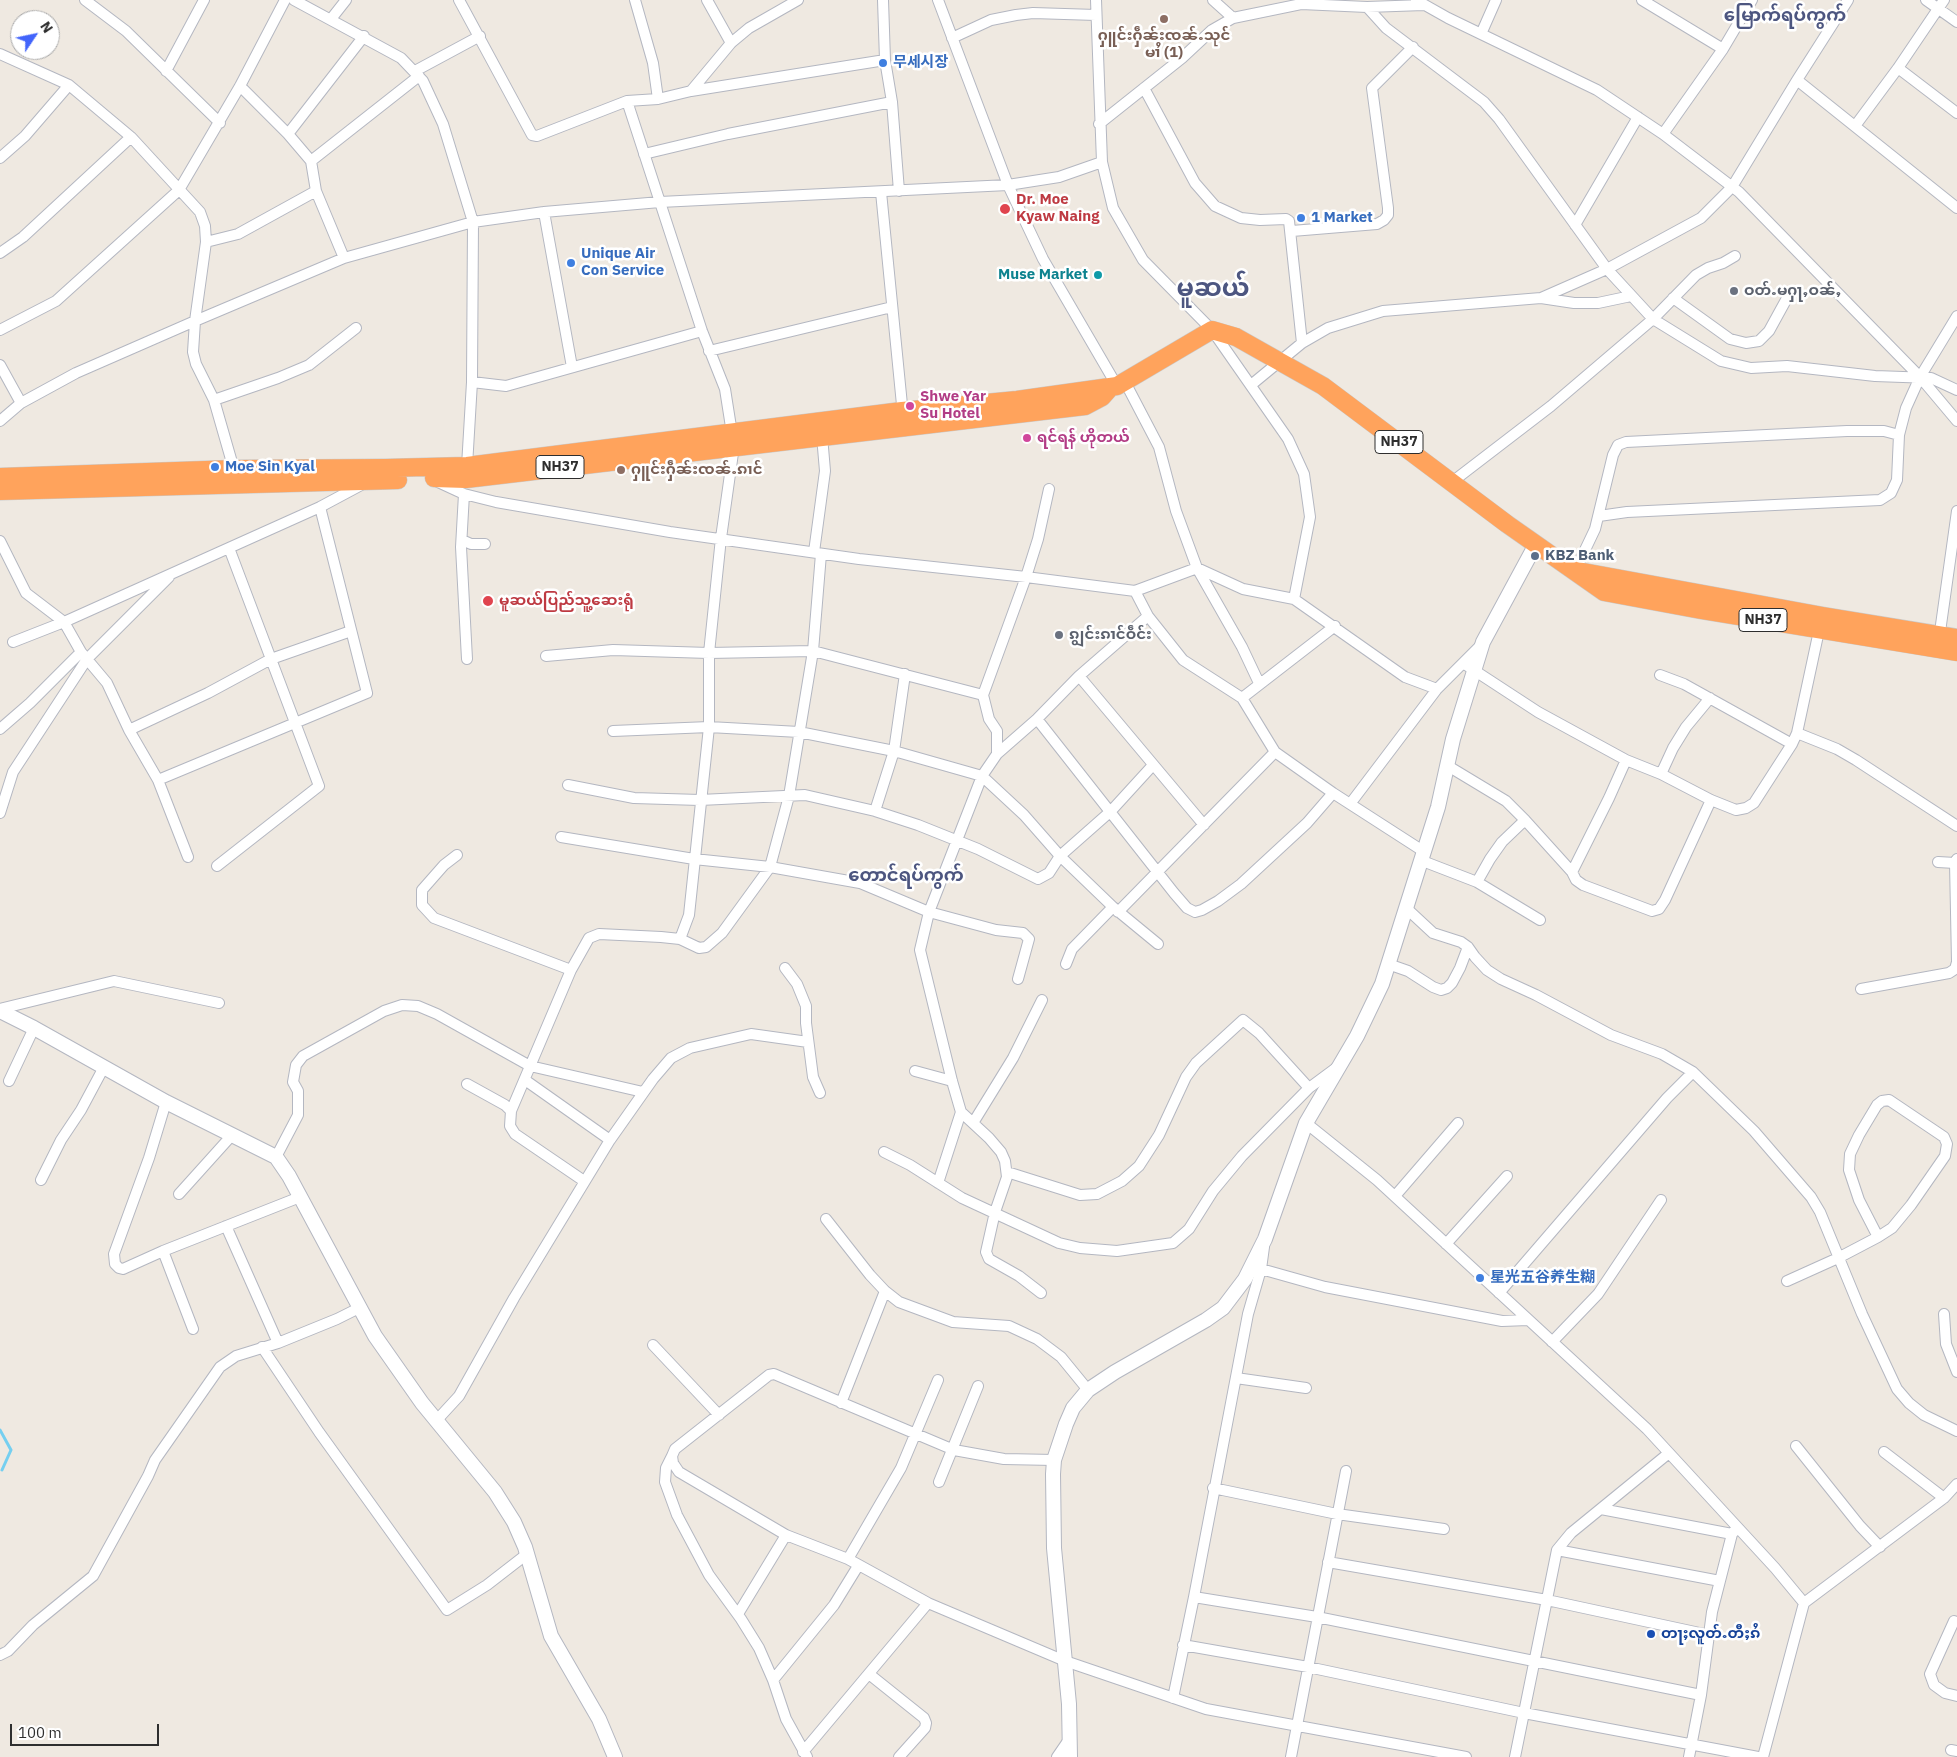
<!DOCTYPE html>
<meta charset="utf-8">
<style>
body{margin:0}
#map{position:relative;width:1957px;height:1757px;overflow:hidden;background:#efe9e1;font-family:"IBM Plex Sans",sans-serif}
canvas{display:block}
.north{position:absolute;left:10px;top:10px;width:50px;height:50px;box-sizing:border-box;background:#fff;border:1px solid #ababab;border-radius:50%;rotate:56deg;font-size:14px;font-weight:700;line-height:20px;text-align:center;color:#2e2e2e}
.north::after{content:'';display:block;margin:auto;width:18px;height:22px;background:#4264fb;clip-path:polygon(50% 0,100% 100%,50% 72%,0 100%)}
.scale{position:absolute;left:10px;top:1724px;width:149px;height:22px;box-sizing:border-box;border:2px solid #2e2e2e;border-top:0;padding-left:6px;font-size:15px;line-height:18px;white-space:nowrap;color:#2e2e2e;-webkit-text-stroke:4px #fff;paint-order:stroke}
</style>
<div id="map">
<canvas width="1957" height="1757"></canvas>
<div class="north">N</div>
<div class="scale">100 m</div>
</div>
<script>
const c = document.querySelector('canvas').getContext('2d');
c.lineJoin = 'round';
function toPath(rows) {
  const path = new Path2D();
  for (const r of rows) {
    path.moveTo(r[0], r[1]);
    for (let i = 2; i < r.length; i += 2) path.lineTo(r[i], r[i + 1]);
  }
  return path;
}
function trace(path, color, width, dash) {
  c.strokeStyle = color;
  c.lineWidth = width;
  c.lineCap = dash ? 'butt' : 'round';
  c.setLineDash(dash || []);
  c.stroke(path);
}
function label(font, color, halo, rows, align = 'center') {
  c.font = font + ' "IBM Plex Sans","Noto Sans SC","Noto Sans KR","Noto Sans Myanmar",sans-serif';
  c.lineWidth = 5;
  c.setLineDash([]);
  c.textBaseline = 'middle';
  c.strokeStyle = halo;
  c.fillStyle = color;
  for (const [text, x, y, turn = 0] of rows) {
    c.save();
    c.translate(x, y);
    c.rotate((+turn || 0) * Math.PI / 180);
    c.textAlign = isNaN(turn) ? turn : align;
    if (halo) c.strokeText(text, 0, 0);
    c.fillText(text, 0, 0);
    c.restore();
  }
}
const stream = toPath([
 [0,1430,11,1450,2,1470]
]);
const street = toPath([
 [85,0,126,31,220,123],
 [294,0,401,58,423,81,443,124,473,222,472,382,467,466],
 [459,0,532,135,537,136,627,101,658,99,691,91,885,60],
 [635,0,653,63,658,99],
 [707,0,731,43],
 [883,0,885,60,892,102,899,191],
 [938,0,1008,185,1043,259,1117,386],
 [1096,0,1102,162,1113,208,1143,260,1212,330,1288,439,1304,474,1310,517,1294,599],
 [1213,0,1233,18,1301,4,1367,7,1424,5],
 [1416,0,1448,18,1597,90,1663,134,1739,192,1920,377,1957,421],
 [1642,0,1723,49],
 [1926,0,1957,22],
 [1367,7,1386,28,1484,102,1499,119,1607,269,1653,319,1721,361,1751,368,1787,366,1875,376,1931,378,1957,390],
 [331,19,346,0],
 [1481,34,1496,0],
 [952,38,991,20,1016,15,1033,13,1096,15],
 [0,54,69,85,131,137,200,212,205,226,206,242,195,321,193,352,196,364,214,400,235,473],
 [1898,68,1957,113],
 [166,71,204,0],
 [415,71,480,36],
 [1797,80,1957,208],
 [240,86,288,134,311,161,316,191,344,258],
 [1144,88,1195,183,1215,206,1241,218,1260,220,1286,219,1289,221,1302,343],
 [691,91,731,43,749,28,798,0],
 [627,101,702,331,725,389,734,446,721,538,709,653,709,727,689,915,680,939],
 [1099,124,1182,58,1212,30,1233,18],
 [1855,126,1898,68,1944,0],
 [288,134,364,36],
 [1663,134,1723,49,1752,0],
 [644,154,728,134,892,102],
 [0,158,25,136,69,85],
 [311,161,419,76],
 [881,192,903,415],
 [544,212,572,367],
 [1575,225,1638,117],
 [1292,231,1377,224,1384,220,1388,215,1388,208,1372,88,1413,47],
 [206,242,238,234,316,191],
 [0,253,23,237,131,137],
 [1541,298,1574,303,1598,303,1631,296],
 [1673,298,1730,339,1746,343,1759,341,1769,331,1786,300],
 [0,330,56,301,179,190,240,86,285,0],
 [709,351,892,307],
 [0,365,21,403],
 [472,382,506,386,702,331],
 [1125,382,1159,447,1176,511,1197,568,1242,647,1259,683],
 [1251,385,1302,343,1328,328,1383,311,1541,298,1607,269,1701,218,1732,187,1797,80,1848,0],
 [214,400,278,378,309,365,356,328],
 [0,421,21,403,76,373,195,321,344,258,473,222,544,212,660,202,1008,185,1059,177,1102,162],
 [1899,435,1906,408,1920,377,1957,316],
 [438,482,464,494,496,502,670,532,859,559,1026,577,1135,591,1197,568,1243,589,1294,599,1405,677,1437,689],
 [1452,482,1551,406,1653,319,1696,275,1708,268,1723,263,1735,256],
 [464,494,461,547,467,659],
 [462,540,471,544,485,544],
 [0,541,26,593,64,622,81,652,107,683,129,730,158,780,188,857],
 [814,552,825,471,822,436],
 [1575,571,1595,529,1613,455,1618,445,1626,442,1847,431,1884,431,1899,435,1897,480,1891,493,1880,500,1627,512,1599,516],
 [1135,591,1148,616,1183,660,1242,698,1275,752,1333,793,1423,851],
 [1939,639,1957,511],
 [13,642,64,622,320,507,363,484],
 [546,656,613,650,709,653,813,651,983,695],
 [1463,663,1538,712,1626,760,1661,774,1711,800,1736,810,1746,808,1754,803,1792,744,1797,733,1820,626],
 [1660,675,1684,684,1792,744],
 [1079,676,1204,825],
 [1242,698,1335,626],
 [1037,719,1174,893,1187,908,1195,912,1202,910,1218,901,1241,884,1307,823,1333,793],
 [0,729,30,703,81,652],
 [129,730,208,693,271,659,351,631],
 [613,731,709,727,799,732,894,751,982,776,1024,815,1060,856,1113,907,1158,944],
 [1797,733,1837,749,1856,760,1957,826],
 [997,754,997,731,989,719,983,695,1026,577,1038,539,1049,489],
 [1448,766,1506,801,1525,820,1572,872,1576,880,1583,885,1652,911,1659,909,1665,900,1711,800],
 [1661,774,1673,748,1686,727,1710,698],
 [158,780,367,693,320,507],
 [568,785,634,798,700,800,805,795,875,811,918,825,978,849,1038,879,1049,873,1060,856,1111,811,1153,765],
 [1350,804,1437,689,1481,645],
 [875,811,894,751,905,674],
 [0,813,13,772,87,659,169,577],
 [561,837,694,859,770,867,860,883,929,912,996,930,1023,933,1029,939,1018,979],
 [457,855,444,865,422,890,422,905,434,918,571,970],
 [1420,860,1477,882,1540,920],
 [1938,862,1955,863,1957,859],
 [217,866,319,786,229,548],
 [1572,872,1609,798,1626,760],
 [1477,882,1490,859,1502,842,1525,820],
 [1405,907,1433,933,1461,942,1468,947,1475,957,1487,970,1501,979,1536,995,1611,1035,1662,1054,1693,1072,1754,1131,1811,1197,1820,1212,1862,1314,1897,1389,1909,1403,1924,1415,1957,1431],
 [1118,912,1275,752],
 [1066,964,1072,949,1113,907],
 [1388,964,1408,971,1433,987,1441,990,1447,988,1452,983,1460,968,1468,947],
 [785,968,797,984,806,1006,806,1023,813,1077,820,1093],
 [1861,989,1949,973,1955,969,1957,962,1955,863],
 [0,1009,114,981,219,1003],
 [915,1071,952,1081],
 [525,1080,610,1140],
 [9,1081,34,1028],
 [467,1084,505,1105,511,1111,510,1126,515,1134,584,1181],
 [166,1102,149,1158,114,1254,115,1264,119,1268,123,1269,163,1251,300,1197],
 [511,1111,571,970,589,938,599,934,661,937,680,939,699,948,706,947,722,933,770,867,789,796,813,651,821,554],
 [973,1123,1013,1058,1042,1000],
 [1306,1123,1377,1180,1647,1429,1775,1568,1804,1603],
 [884,1152,910,1165,962,1198,1059,1243,1080,1248,1117,1251,1173,1243,1189,1229,1213,1191,1242,1156,1309,1088,1336,1068],
 [276,1157,298,1115,298,1091,293,1082,296,1065,303,1056,384,1011,402,1005,418,1006,437,1014,530,1066,643,1092],
 [1007,1172,1080,1195,1097,1194,1122,1181,1139,1166,1159,1135,1186,1077,1196,1063,1243,1020,1259,1033,1309,1088],
 [41,1180,61,1140,81,1110,104,1067],
 [938,1183,961,1112],
 [179,1194,233,1134],
 [1395,1196,1458,1123],
 [826,1219,870,1275,885,1291,899,1302,953,1322,1009,1326,1037,1339,1061,1357,1088,1390],
 [226,1226,278,1343],
 [1446,1244,1507,1176],
 [163,1251,193,1329],
 [1261,1269,1325,1287,1502,1321,1528,1320],
 [1787,1281,1838,1258,1878,1237,1892,1228,1911,1205,1945,1156,1947,1144,1944,1137,1889,1100,1882,1101,1877,1105,1859,1135,1850,1154,1849,1170,1859,1200,1878,1237],
 [1041,1293,1019,1276,989,1259,986,1252,995,1212,1007,1177,1005,1161,1001,1152,989,1138,961,1112,952,1081,920,950,929,912,982,776,997,754,1037,719,1079,676,1148,616],
 [1499,1293,1667,1098,1693,1072],
 [1944,1314,1946,1344,1957,1372],
 [1552,1342,1598,1294,1661,1200],
 [653,1345,719,1415],
 [262,1347,319,1432,447,1610,487,1585,527,1554],
 [1236,1378,1306,1388],
 [841,1403,885,1291],
 [436,1421,459,1396,514,1298,610,1140,653,1079,671,1058,690,1048,751,1034,808,1042],
 [1796,1446,1860,1526,1880,1547],
 [1884,1452,1944,1498],
 [672,1456,666,1468,665,1482,677,1515,709,1575,741,1619,759,1648,773,1680,786,1719,807,1757],
 [1054,1460,1004,1459,954,1450,774,1374,769,1375,675,1449,672,1456,673,1463,679,1472,786,1535,848,1559,928,1603,1065,1661,1206,1709,1466,1757],
 [939,1482,978,1386],
 [1213,1488,1337,1514,1444,1529],
 [1601,1509,1732,1534],
 [1557,1550,1720,1581],
 [848,1559,901,1468,938,1380],
 [1328,1562,1547,1600,1709,1635],
 [1194,1597,1317,1617,1701,1695],
 [738,1614,786,1535],
 [1954,1621,1930,1674,1934,1685,1945,1693,1957,1696],
 [1183,1645,1308,1667,1524,1713,1758,1757],
 [0,1655,8,1651,33,1625,93,1576,148,1476,155,1460,220,1367,236,1356,278,1343,337,1319,359,1308],
 [869,1674,924,1718,926,1723,925,1728,899,1757],
 [773,1680,834,1605,858,1566],
 [1173,1698,1194,1597,1248,1314,1261,1269,1264,1247],
 [1951,1750,1957,1751],
 [803,1752,928,1603],
 [1057,1757,1068,1741],
 [1291,1757,1346,1471],
 [1515,1757,1557,1550,1571,1533,1669,1453],
 [1689,1757,1701,1695,1712,1612,1732,1534,1737,1528],
 [1763,1757,1804,1603,1944,1498,1957,1484]
]);
const secondary = toPath([
 [0,1011,34,1028,166,1102,276,1157,289,1176,375,1336,422,1403,495,1492,514,1522,525,1547,551,1636,599,1719,615,1757],
 [1070,1757,1069,1704,1054,1548,1053,1474,1054,1460,1066,1424,1073,1408,1088,1390,1115,1372,1206,1320,1223,1308,1245,1279,1265,1239,1306,1123,1357,1036,1382,984,1438,807,1453,739,1483,642,1536,544]
]);
const highway = toPath([
 [0,477,235,469,386,468,467,466,902,411,1017,400,1117,386,1212,330,1236,337,1323,386,1507,524,1604,592,1701,610,1957,652],
 [434,478,466,479,1085,406,1102,397,1110,388],
 [0,491,398,480],
 [1578,571,1823,616,1957,638]
]);
const markers = [
 [1164,19,5,"#8d6e63"],
 [883,63,5,"#3f7fe0"],
 [1005,209,6,"#e0444e"],
 [1301,218,5,"#3f7fe0"],
 [571,263,5,"#3f7fe0"],
 [1098,275,5,"#0f9aa8"],
 [1734,291,5,"#6b7280"],
 [910,406,5,"#d1479c"],
 [1027,438,5,"#d1479c"],
 [215,467,5,"#3f7fe0"],
 [621,470,5,"#8d6e63"],
 [1535,556,5,"#5c6f8a"],
 [488,601,6,"#e0444e"],
 [1059,635,5,"#6b7280"],
 [1480,1278,5,"#3f7fe0"],
 [1651,1634,5,"#1a4fb4"]
];
const shields = [
 [1399,442,48],
 [560,467,48],
 [1763,620,48]
];
const shieldNames = [
 ["NH37",1399,442],
 ["NH37",560,467],
 ["NH37",1763,620]
];
const educationNames = [
 ["ႁူင်းႁဵၼ်းၸၼ်ႉသုင်",1164,36],
 ["မၢႆ (1)",1164,53],
 ["ႁူင်းႁဵၼ်းၸၼ်ႉၵၢင်",631,470,"left"]
];
const shopNames = [
 ["무세시장",893,63],
 ["1 Market",1311,218],
 ["Unique Air",581,254],
 ["Con Service",581,271],
 ["Moe Sin Kyal",225,467],
 ["星光五谷养生糊",1490,1278]
];
const healthNames = [
 ["Dr. Moe",1016,200],
 ["Kyaw Naing",1016,217],
 ["မူဆယ်ပြည်သူ့ဆေးရုံ",499,601]
];
const cultureNames = [
 ["Muse Market",1088,275]
];
const worshipNames = [
 ["ဝတ်ႉမႁႃႇဝၼ်ႇ",1744,291],
 ["ၵျွင်းၵၢင်ဝဵင်း",1069,635]
];
const hotelNames = [
 ["Shwe Yar",920,397],
 ["Su Hotel",920,414],
 ["ရင်ရန် ဟိုတယ်",1037,438]
];
const serviceNames = [
 ["KBZ Bank",1545,556]
];
const transitNames = [
 ["တႃႈလူတ်ႉတီႈၵႆ",1661,1634]
];
const quarterNames = [
 ["မြောက်ရပ်ကွက်",1785,16],
 ["တောင်ရပ်ကွက်",906,876]
];
const townNames = [
 ["မူဆယ်",1213,289]
];
trace(stream, '#75cff0', 3);
trace(street, '#b4b7c1', 12);
trace(secondary, '#b4b7c1', 16);
trace(highway, '#c9c9c9', 19);
trace(street, '#fff', 10);
trace(secondary, '#fff', 14);
trace(highway, '#ffa35c', 18);
for (const [x, y, r, color] of markers) {
  const dot = new Path2D();
  dot.arc(x, y, r, 0, 2 * Math.PI);
  c.fillStyle = color;
  c.fill(dot);
  trace(dot, '#fff', 2);
}
for (const [x, y, w] of shields) {
  const box = new Path2D();
  box.roundRect(x - w / 2, y - 11.5, w, 23, 4);
  c.fillStyle = '#fff';
  c.fill(box);
  trace(box, '#2e2e2e', 1);
}
label('bold 14px', '#2e2e2e', null, shieldNames);
label('bold 15px', '#785e54', '#fff', educationNames);
label('bold 15px', '#366cbe', '#fff', shopNames, 'left');
label('bold 15px', '#be3a42', '#fff', healthNames, 'left');
label('bold 15px', '#0d838f', '#fff', cultureNames, 'right');
label('bold 15px', '#5b616d', '#fff', worshipNames, 'left');
label('bold 15px', '#b23c85', '#fff', hotelNames, 'left');
label('bold 15px', '#4e5e75', '#fff', serviceNames, 'left');
label('bold 15px', '#164399', '#fff', transitNames, 'left');
label('bold 18px', '#4d5680', '#fff', quarterNames);
label('bold 25px', '#4d5680', '#fff', townNames);
</script>
